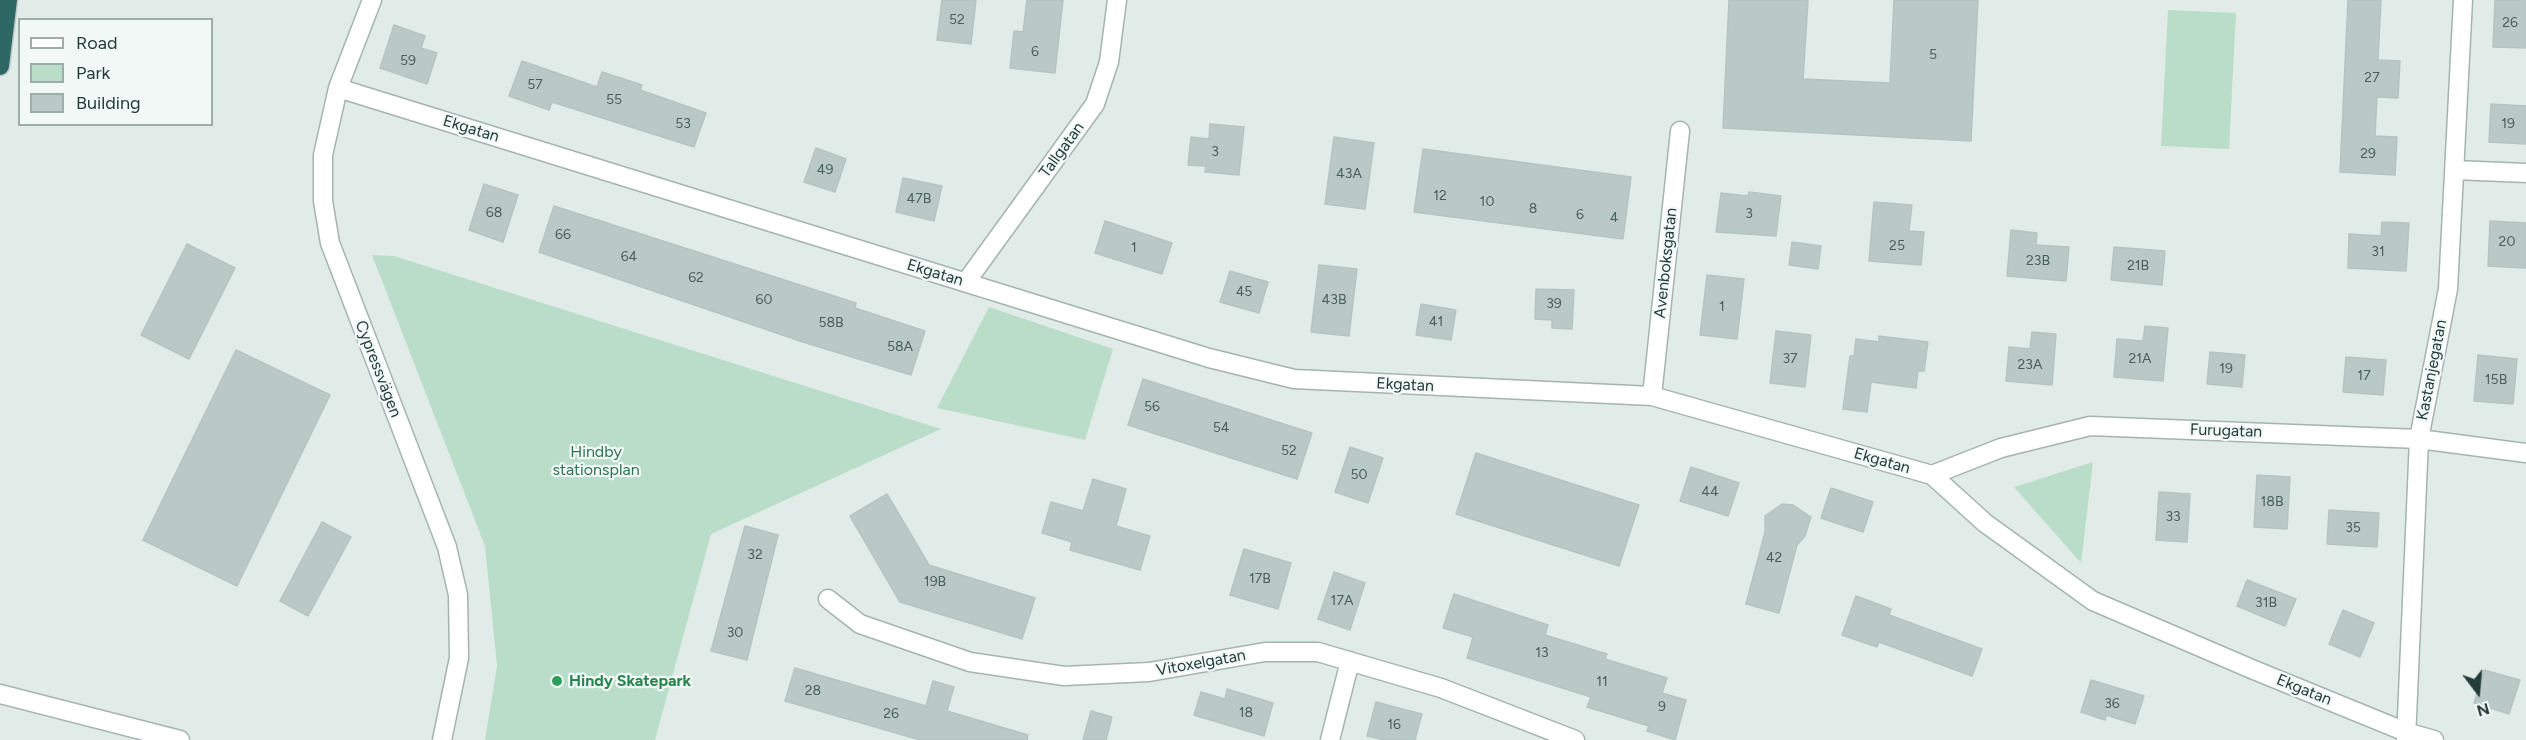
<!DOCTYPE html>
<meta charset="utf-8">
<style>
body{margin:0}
#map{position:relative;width:2526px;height:740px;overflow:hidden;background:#e1ece9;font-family:Figtree,sans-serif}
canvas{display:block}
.legend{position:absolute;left:18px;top:18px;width:195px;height:108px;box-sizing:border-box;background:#f2f8f6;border:2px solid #9fadaa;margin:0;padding:8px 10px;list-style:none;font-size:18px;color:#223c39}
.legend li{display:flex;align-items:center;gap:12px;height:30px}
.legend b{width:30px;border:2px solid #9fadaa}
.north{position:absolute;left:2448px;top:662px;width:60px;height:60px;-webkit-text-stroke:4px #f2f8f6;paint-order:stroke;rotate:164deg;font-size:16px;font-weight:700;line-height:24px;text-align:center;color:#223c39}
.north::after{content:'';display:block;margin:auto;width:21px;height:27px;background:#223c39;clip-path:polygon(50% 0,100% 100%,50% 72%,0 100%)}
</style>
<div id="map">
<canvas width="2526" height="740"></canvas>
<ul class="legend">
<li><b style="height:8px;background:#fff"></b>Road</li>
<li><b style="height:16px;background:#baddc9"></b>Park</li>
<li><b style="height:16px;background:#bac9c5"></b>Building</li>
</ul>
<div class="north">N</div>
</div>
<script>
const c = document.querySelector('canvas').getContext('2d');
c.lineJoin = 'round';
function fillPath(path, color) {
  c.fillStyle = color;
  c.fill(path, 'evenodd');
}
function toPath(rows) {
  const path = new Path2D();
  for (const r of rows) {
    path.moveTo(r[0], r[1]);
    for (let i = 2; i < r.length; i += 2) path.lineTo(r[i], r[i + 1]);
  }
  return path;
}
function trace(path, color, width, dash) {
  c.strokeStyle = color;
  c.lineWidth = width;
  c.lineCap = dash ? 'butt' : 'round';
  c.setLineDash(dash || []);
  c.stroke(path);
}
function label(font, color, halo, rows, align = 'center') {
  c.font = font + ' Figtree,sans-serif';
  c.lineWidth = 4.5;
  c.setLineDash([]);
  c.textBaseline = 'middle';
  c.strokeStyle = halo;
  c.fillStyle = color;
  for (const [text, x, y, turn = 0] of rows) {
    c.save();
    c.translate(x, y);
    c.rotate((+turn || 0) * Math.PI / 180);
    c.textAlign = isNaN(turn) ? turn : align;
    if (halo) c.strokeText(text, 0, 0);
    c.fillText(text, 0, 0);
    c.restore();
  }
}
const green = toPath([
 [2168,10,2236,13,2229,149,2161,146],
 [372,255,394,256,941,429,711,534,655,740,485,740,497,666,485,546],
 [989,307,1113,349,1085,440,937,408],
 [2093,462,2081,563,2014,487]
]);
const building = toPath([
 [942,0,976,0,971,44,937,40,942,0],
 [1027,0,1063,0,1055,73,1010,68,1014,31,1023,32,1027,0],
 [1729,0,1808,0,1803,79,1890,83,1894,0,1978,0,1971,141,1723,128,1729,0],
 [2348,0,2381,0,2378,60,2400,61,2398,98,2377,97,2375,136,2397,137,2395,175,2340,172,2348,0],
 [2495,0,2526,0,2526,48,2493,47,2495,0],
 [394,25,425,36,421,48,437,53,427,84,380,68,394,25],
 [522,61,597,87,602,72,642,85,640,90,706,113,694,147,552,102,549,110,509,96,522,61],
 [2491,104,2526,106,2526,144,2489,142,2491,104],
 [1210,124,1244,127,1239,175,1205,172,1206,166,1188,165,1191,137,1209,139,1210,124],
 [1334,137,1374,143,1365,209,1325,204,1334,137],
 [816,148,846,159,835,192,804,182,816,148],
 [1423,149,1631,177,1623,239,1414,212,1423,149],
 [903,178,942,186,934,221,896,212,903,178],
 [484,184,518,195,503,242,469,230,484,184],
 [1749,192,1781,196,1776,236,1716,232,1721,193,1748,196,1749,192],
 [1874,202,1912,205,1909,231,1924,232,1921,265,1869,261,1874,202],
 [554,206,856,303,855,308,925,331,911,375,806,343,539,252,554,206],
 [1105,221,1172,243,1162,274,1095,253,1105,221],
 [2490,221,2526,223,2526,268,2488,266,2490,221],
 [2382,222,2409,223,2406,271,2348,268,2349,234,2381,236,2382,222],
 [2011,230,2037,233,2036,245,2069,247,2066,281,2007,276,2011,230],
 [1792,242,1821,246,1818,269,1789,265,1792,242],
 [187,244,235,268,189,359,141,335,187,244],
 [2114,247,2165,251,2162,285,2111,280,2114,247],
 [1319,265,1357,269,1349,336,1311,332,1319,265],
 [1230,271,1268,282,1259,313,1220,302,1230,271],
 [1707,275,1744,279,1737,339,1700,335,1707,275],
 [1536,289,1574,290,1572,329,1552,328,1552,320,1535,319,1536,289],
 [1421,304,1456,310,1451,340,1416,335,1421,304],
 [2145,326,2168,328,2163,381,2114,377,2117,339,2143,341,2145,326],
 [1776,331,1811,335,1805,387,1770,383,1776,331],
 [2032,332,2056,334,2052,385,2006,381,2009,347,2030,349,2032,332],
 [1879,336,1928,342,1924,371,1918,371,1916,388,1871,382,1867,412,1843,409,1850,356,1854,356,1856,339,1879,342,1879,336],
 [236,350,330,395,237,586,143,540,236,350],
 [2210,352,2245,355,2242,387,2207,384,2210,352],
 [2478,355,2517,359,2513,404,2474,401,2478,355],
 [2346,357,2386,360,2383,395,2343,392,2346,357],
 [1143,379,1312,433,1297,479,1128,425,1143,379],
 [1350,447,1383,458,1368,503,1335,492,1350,447],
 [1476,453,1639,505,1619,566,1456,514,1476,453],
 [1691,467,1739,483,1728,516,1680,501,1691,467],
 [2257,475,2290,477,2287,529,2254,527,2257,475],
 [1093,479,1126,489,1116,526,1150,536,1140,570,1070,550,1072,542,1042,533,1051,502,1083,511,1093,479],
 [1831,488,1873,502,1863,532,1821,518,1831,488],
 [2159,492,2190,494,2187,542,2156,540,2159,492],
 [887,494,929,565,1035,598,1022,639,900,602,850,516,887,494],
 [1782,504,1793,505,1811,517,1805,536,1797,545,1779,613,1746,604,1765,532,1765,516,1782,504],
 [2329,510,2379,513,2377,547,2327,544,2329,510],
 [322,522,351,537,308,616,280,601,322,522],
 [745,526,778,535,747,660,711,651,745,526],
 [1244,549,1291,563,1278,609,1230,595,1244,549],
 [1334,572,1365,583,1350,630,1318,619,1334,572],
 [2247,580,2296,599,2285,626,2237,606,2247,580],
 [1454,594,1548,625,1545,635,1607,654,1605,659,1667,678,1662,693,1686,700,1675,740,1647,731,1649,726,1587,707,1591,697,1467,658,1473,637,1443,628,1454,594],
 [1856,596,1891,609,1889,615,1982,649,1972,676,1879,642,1877,647,1842,635,1856,596],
 [2343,610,2374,623,2360,657,2329,644,2343,610],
 [795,668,926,706,933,681,954,687,947,711,1028,735,1027,740,920,740,785,701,795,668],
 [2484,670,2520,680,2509,714,2474,703,2484,670],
 [2091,680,2144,696,2135,724,2106,715,2105,720,2081,712,2091,680],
 [1227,689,1273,703,1264,736,1194,715,1201,692,1225,699,1227,689],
 [1376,702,1422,714,1415,740,1384,740,1367,736,1376,702],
 [1091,711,1112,717,1106,740,1083,740,1091,711]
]);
const minor = toPath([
 [372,0,338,88,323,155,323,201,330,243,447,547,458,595,459,658,442,740],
 [338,88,1209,358,1294,379,1652,396,1932,475,1985,523,2093,601,2254,670,2406,732,2434,740],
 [2455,170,2526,173],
 [966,282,1095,104,1109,62,1117,0],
 [1652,396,1680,131],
 [1932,475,2001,448,2090,426,2419,439,2526,453],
 [828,599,860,624,970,662,1064,676,1149,672,1265,652,1318,652,1441,688,1575,740],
 [0,694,180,740],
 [1330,740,1350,661],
 [2406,740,2419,439,2448,289,2463,0]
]);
const highway = toPath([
 [0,66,8,0]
]);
const markers = [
 [557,681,6,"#2e9e5b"]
];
const numberNames = [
 ["52",957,20],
 ["26",2510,23],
 ["6",1035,52],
 ["5",1933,55],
 ["59",408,61],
 ["27",2372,78],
 ["57",535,85],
 ["55",614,100],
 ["53",683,124],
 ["19",2508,124],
 ["3",1215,152],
 ["29",2368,154],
 ["49",825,170],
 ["43A",1349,174],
 ["12",1440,196],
 ["47B",919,199],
 ["10",1487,202],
 ["8",1533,209],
 ["68",494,213],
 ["3",1749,214],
 ["6",1580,215],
 ["4",1614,218],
 ["66",563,235],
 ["20",2507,242],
 ["25",1897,246],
 ["1",1134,248],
 ["31",2378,252],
 ["64",629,257],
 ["23B",2038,261],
 ["21B",2138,266],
 ["62",696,278],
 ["45",1244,292],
 ["60",764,300],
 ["43B",1334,300],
 ["39",1554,304],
 ["1",1722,307],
 ["41",1436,322],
 ["58B",831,323],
 ["58A",900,347],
 ["37",1790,359],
 ["21A",2140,359],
 ["23A",2030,365],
 ["19",2226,369],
 ["17",2364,376],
 ["15B",2496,380],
 ["56",1152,407],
 ["54",1221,428],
 ["52",1289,451],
 ["50",1359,475],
 ["44",1710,492],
 ["18B",2272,502],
 ["33",2173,517],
 ["35",2353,528],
 ["32",755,555],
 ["42",1774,558],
 ["17B",1260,579],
 ["19B",935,582],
 ["17A",1342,601],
 ["31B",2266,603],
 ["30",735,633],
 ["13",1542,653],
 ["11",1602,682],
 ["28",813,691],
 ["36",2112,704],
 ["9",1662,707],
 ["18",1246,713],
 ["26",891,714],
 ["16",1394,725]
];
const streetNames = [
 ["Ekgatan",471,129,17],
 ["Tallgatan",1062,150,-54],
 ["Avenboksgatan",1666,263,-84],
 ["Ekgatan",935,273,17],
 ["Cypressvägen",378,369,69],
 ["Kastanjegatan",2432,370,-79],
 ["Ekgatan",1405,385,3],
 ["Furugatan",2226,431,2],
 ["Ekgatan",1882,461,16],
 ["Vitoxelgatan",1201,663,-10],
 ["Ekgatan",2304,690,22]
];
const parkNames = [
 ["Hindby",596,452],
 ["stationsplan",596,470]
];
const leisureNames = [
 ["Hindy Skatepark",569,681]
];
fillPath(green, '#baddc9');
fillPath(building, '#bac9c5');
trace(building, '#b4c5c1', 1.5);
trace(minor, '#a4b4b1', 21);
trace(highway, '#c1c8c8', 21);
trace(minor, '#fff', 18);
trace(highway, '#2e6865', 18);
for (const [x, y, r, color] of markers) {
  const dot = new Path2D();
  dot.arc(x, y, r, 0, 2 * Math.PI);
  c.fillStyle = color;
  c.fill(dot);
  trace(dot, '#f2f8f6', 2);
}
label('14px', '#485f5c', null, numberNames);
label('16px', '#223c39', '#f2f8f6', streetNames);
label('16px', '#2c7353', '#f2f8f6', parkNames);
label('bold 16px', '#27864d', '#f2f8f6', leisureNames, 'left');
</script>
